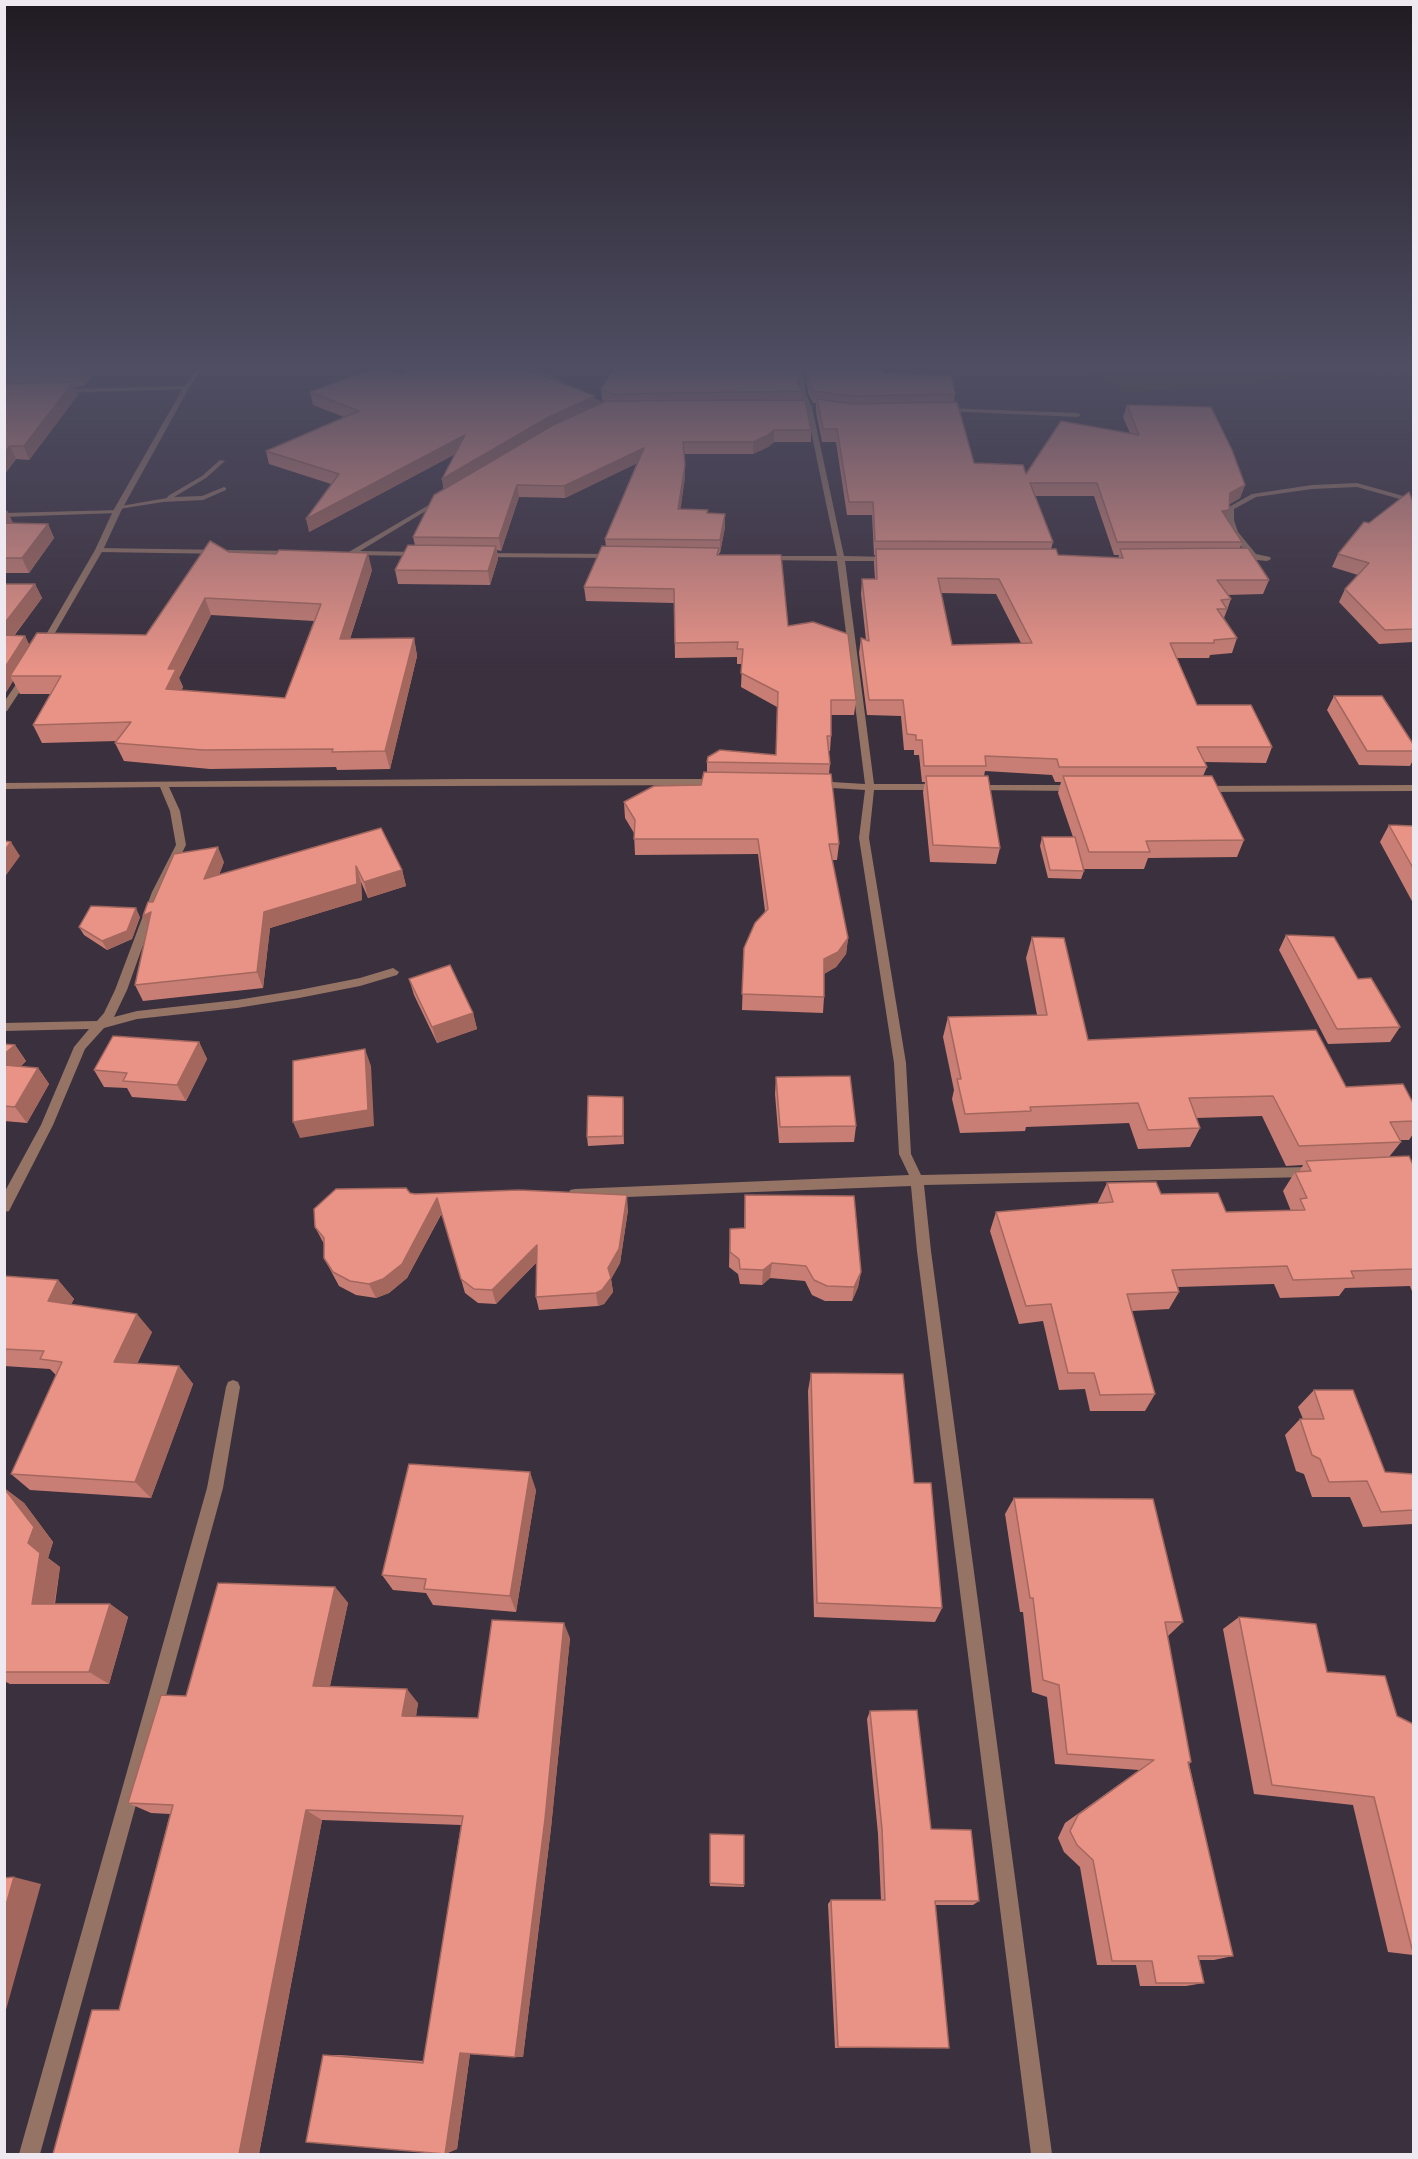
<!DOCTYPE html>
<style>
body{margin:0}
#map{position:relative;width:1418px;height:2159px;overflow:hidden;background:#3b303e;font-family:Arial,sans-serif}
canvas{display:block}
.frame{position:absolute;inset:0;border:6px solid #eee8f0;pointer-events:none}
</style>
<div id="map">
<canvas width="1418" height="2159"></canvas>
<div class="frame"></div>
</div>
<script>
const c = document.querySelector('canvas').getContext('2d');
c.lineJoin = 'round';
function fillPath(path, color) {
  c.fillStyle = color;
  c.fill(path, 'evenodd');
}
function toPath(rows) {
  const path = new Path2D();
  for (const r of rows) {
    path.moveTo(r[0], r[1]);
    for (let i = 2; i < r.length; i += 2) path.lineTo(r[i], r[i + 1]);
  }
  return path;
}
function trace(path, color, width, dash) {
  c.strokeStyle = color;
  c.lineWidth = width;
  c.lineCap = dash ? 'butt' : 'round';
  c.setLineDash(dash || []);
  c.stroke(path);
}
const green = toPath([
 [1082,367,1413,367,1414,370,1127,392]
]);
const minor = toPath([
 [527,367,534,367,618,410,609,411,527,367],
 [797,367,803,367,806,394,812,407,844,556,890,557,894,559,890,561,845,561,874,784,939,784,944,787,939,790,874,790,869,838,906,1063,911,1154,921,1175,1310,1167,1315,1168,1316,1172,1315,1176,1310,1177,924,1185,931,1251,1052,2154,1031,2154,917,1251,911,1186,575,1199,570,1198,569,1194,570,1190,575,1189,909,1175,899,1154,894,1063,859,838,865,790,816,787,811,784,816,781,865,784,837,561,766,560,762,558,766,556,837,556,806,407,800,394,797,367],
 [186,386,188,389,61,393,58,391,61,389,186,386],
 [944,408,1078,413,1081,415,1078,417,942,411,944,408],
 [220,460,225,461,206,478,174,497,202,496,224,487,226,488,226,490,203,500,163,502,119,509,115,507,167,498,168,496,202,476,220,460],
 [1357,483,1414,499,1414,503,1357,487,1312,489,1256,497,1234,509,1234,520,1238,532,1256,554,1270,557,1271,559,1267,561,1246,559,1245,557,1248,555,1230,532,1226,520,1227,508,1252,494,1312,485,1357,483],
 [439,499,444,500,360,551,419,552,422,552,422,556,351,555,347,553,439,499],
 [119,510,119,512,117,513,4,517,4,513,119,510],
 [96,548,293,551,297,553,293,555,99,552,96,552,96,548],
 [478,553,614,554,618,556,614,558,481,557,478,557,478,553],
 [465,779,717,779,722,782,717,785,169,787,180,811,186,845,162,892,127,990,114,1017,137,1011,237,1000,299,990,360,978,393,968,399,972,397,975,360,986,299,998,237,1008,137,1019,104,1028,85,1049,53,1125,9,1211,4,1212,4,1193,41,1125,74,1047,89,1029,4,1031,4,1023,97,1021,104,1013,115,990,152,892,176,845,170,811,160,787,4,789,4,783,465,779],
 [975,785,1074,785,1079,788,1074,791,972,790,970,788,975,785],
 [1414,785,1414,791,1203,792,1198,789,1203,786,1414,785],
 [233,1380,238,1382,240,1387,223,1488,40,2154,19,2154,207,1488,226,1387,228,1382,233,1380]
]);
const tertiary = toPath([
 [198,367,204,367,189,388,121,511,103,550,48,645,41,647,40,645,95,550,113,511,183,388,198,367],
 [26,673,30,676,7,711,4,712,4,702,23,674,26,673]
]);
const wall = toPath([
 [4,367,100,367,84,386,75,387,78,395,29,460,16,459,4,475],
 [805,367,882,367,882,373,955,394,954,402,974,463,1026,474,1130,433,1123,417,1127,405,1245,485,1240,498,1230,504,1229,510,1227,518,1242,542,1240,548,1269,580,1263,594,1227,595,1231,599,1224,618,1237,638,1232,653,1210,655,1209,658,1177,658,1197,705,1272,747,1266,763,1204,762,1207,767,1203,776,1244,840,1237,857,1148,858,1144,869,1084,869,1084,871,1081,879,1048,878,1040,846,1042,837,1073,837,1058,793,1061,782,1055,782,1052,775,985,771,984,776,1000,848,996,864,930,862,923,792,925,782,922,782,919,755,914,755,914,750,904,750,901,716,867,715,859,653,861,638,866,640,861,594,862,579,875,579,874,563,875,555,874,555,872,515,847,515,836,442,822,442,816,412,816,403,813,403,808,393],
 [1035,496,1094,496,1114,555,1119,555,1118,558,1058,555,1051,549,1053,542],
 [941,593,996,594,1021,643,952,645],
 [401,374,595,396,595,406,605,402,602,400,601,389,798,383,802,391,802,400,811,430,811,442,774,442,768,447,753,454,684,454,685,477,680,509,708,513,725,527,720,553,719,553,719,555,788,626,856,700,854,715,831,715,831,736,830,751,828,751,830,764,829,774,839,844,837,860,832,860,848,938,846,954,836,967,824,974,824,997,823,1013,742,1010,744,948,765,911,758,854,635,855,634,833,625,818,624,802,701,785,707,772,707,762,776,755,777,707,741,687,742,664,737,664,737,657,675,658,674,603,586,601,584,587,606,546,605,539,637,463,565,498,519,497,501,551,497,550,498,559,490,585,398,584,395,570,415,545,413,537,444,489,442,479,455,454,309,532,331,484,269,464,266,451,344,417,313,405,310,392],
 [1413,502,1413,642,1379,644,1339,602,1345,589,1358,575,1332,567,1338,554,1369,523],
 [4,510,13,523,48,524,54,538,29,573,4,573],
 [229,552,372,570,350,639,414,638,417,656,390,769,337,770,336,767,210,769,124,761,115,743,117,741,42,743,33,725,50,694,20,694,13,681,5,694,4,694,4,584,35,584,42,598,14,636,25,636,29,645,146,635],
 [211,615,314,621,285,698,181,691,183,687,179,678],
 [1334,696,1413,744,1413,760,1410,766,1359,765,1327,710],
 [1389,825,1413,826,1413,903,1380,842],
 [381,828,402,870,406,886,368,898,361,882,362,900,270,928,263,988,143,1001,135,985,153,902,224,862,219,875],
 [140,917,132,939,107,950,84,935,79,927],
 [1286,935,1358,979,1400,1027,1390,1042,1328,1044,1279,950],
 [1032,937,1088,1040,1346,1087,1413,1103,1413,1134,1409,1140,1400,1140,1401,1142,1389,1157,1413,1165,1413,1294,1410,1286,1345,1288,1339,1296,1280,1298,1274,1284,1178,1287,1179,1292,1169,1309,1132,1311,1155,1394,1145,1411,1090,1411,1085,1389,1059,1390,1043,1321,1019,1324,990,1231,996,1212,1098,1203,1098,1202,1107,1183,1161,1194,1226,1212,1291,1211,1283,1191,1295,1172,1299,1172,1303,1165,1286,1166,1262,1116,1196,1118,1200,1128,1190,1147,1138,1149,1129,1123,1026,1127,1025,1131,960,1133,952,1099,954,1090,943,1037,948,1017,1037,1015,1026,958],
 [409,979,473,1013,477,1029,437,1043,414,995],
 [199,1042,207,1059,186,1101,132,1097,127,1088,104,1087,94,1070],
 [4,1044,15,1045,26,1061,20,1067,38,1068,49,1084,27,1123,4,1121],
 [776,1077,856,1126,854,1142,779,1143,775,1094],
 [623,1097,624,1144,588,1146,587,1137],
 [410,1193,628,1210,620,1263,611,1279,613,1292,604,1304,598,1306,539,1310,536,1297,537,1262,496,1304,478,1303,465,1293,442,1213,407,1278,389,1293,376,1298,356,1295,339,1286,324,1258,324,1244,315,1227],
 [745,1195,861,1272,858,1287,852,1301,825,1301,812,1295,805,1281,770,1278,762,1285,740,1284,738,1274,729,1267,730,1229,744,1228],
 [4,1276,58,1280,74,1299,71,1304,152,1332,137,1364,179,1366,193,1384,151,1498,30,1490,11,1474,56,1375,50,1369,4,1366],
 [811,1373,914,1483,942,1608,935,1622,814,1617,808,1391],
 [1314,1390,1385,1472,1413,1474,1413,1524,1363,1527,1350,1497,1312,1497,1304,1474,1296,1471,1285,1435,1300,1419,1303,1419,1298,1407],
 [4,1488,24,1503,53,1542,48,1558,60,1567,55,1604,110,1604,128,1617,109,1684,10,1684,4,1681],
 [536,1490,516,1612,433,1605,426,1593,393,1590,382,1575],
 [1014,1498,1183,1622,1168,1636,1167,1636,1191,1762,1189,1764,1233,1956,1214,1960,1198,1960,1204,1983,1186,1986,1140,1986,1136,1965,1097,1965,1080,1867,1064,1852,1058,1838,1065,1823,1139,1770,1055,1764,1047,1697,1032,1692,1023,1612,1020,1612,1005,1514],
 [335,1587,348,1603,330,1686,418,1703,416,1716,478,1718,570,1638,551,1828,523,2057,470,2054,457,2149,445,2154,323,2055,340,2055,424,2061,461,1825,322,1820,259,2154,53,2154,119,2010,170,1814,151,1813,128,1803,186,1696],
 [1239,1617,1397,1716,1413,1724,1413,1955,1388,1952,1353,1805,1254,1794,1223,1629],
 [870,1711,931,1829,979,1901,973,1905,935,1905,949,2048,835,2048,828,1904,831,1900,881,1900,878,1834,867,1719],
 [710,1834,744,1885,744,1887,710,1886]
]);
const shadedWall = toPath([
 [85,367,100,367,84,386,80,374],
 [73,382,78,395,29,460,24,446],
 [595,396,596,409,444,492,442,479,547,418],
 [774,430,774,442,768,447,753,454,753,442],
 [465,435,467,448,309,532,306,519],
 [10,446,16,459,4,475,4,453],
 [644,448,644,460,565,498,564,486],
 [685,465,685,477,679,521,678,509],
 [517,485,519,497,501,551,499,538],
 [1245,485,1240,498,1226,506,1230,493],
 [7,510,13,523,4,536,4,513],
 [1229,510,1225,523,1222,511],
 [725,514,725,527,720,553,720,540],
 [48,524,54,538,29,573,22,558],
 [496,546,498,559,490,585,488,571],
 [368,553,372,570,344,657,340,639],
 [35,584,42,598,4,648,4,624],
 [205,598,211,615,179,678,183,687,173,707,166,689,168,669],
 [25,636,32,650,10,676,13,681,5,694,4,692,4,669],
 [414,638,417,656,390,769,385,751],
 [11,842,20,856,4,878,4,851],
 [218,847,224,862,211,895,204,879],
 [356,866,361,882,362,900,270,928,263,988,257,972,264,912],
 [402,870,406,886,368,898,364,882],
 [136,908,140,917,132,939,107,950,102,941],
 [151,912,150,931,143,916],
 [848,938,846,954,836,967,822,975,824,959],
 [473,1013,477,1029,437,1043,432,1027],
 [199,1042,207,1059,186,1101,177,1085],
 [15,1045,26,1061,5,1081,4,1054],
 [365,1049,371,1066,374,1126,300,1138,293,1122],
 [38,1068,49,1084,27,1123,15,1107],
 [623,1097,624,1105,624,1144,623,1136],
 [627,1195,628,1210,620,1263,611,1279,613,1292,604,1304,598,1306,596,1293,608,1268],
 [437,1198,442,1212,407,1278,389,1293,376,1298,369,1284],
 [537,1245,540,1259,496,1304,492,1290],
 [772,1263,770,1278,762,1285,763,1270],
 [861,1272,858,1287,852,1301,854,1287],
 [58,1280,74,1299,64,1319,48,1301],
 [137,1314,152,1332,129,1380,114,1362],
 [179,1366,193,1384,151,1498,135,1482],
 [530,1472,536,1490,516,1612,510,1596],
 [4,1488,24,1503,53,1542,48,1558,60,1567,52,1618,32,1604,28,1543],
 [335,1587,348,1603,327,1699,313,1686],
 [110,1604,128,1617,109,1684,89,1672],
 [564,1623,570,1638,551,1828,523,2057,515,2057],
 [407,1689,418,1703,414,1729,402,1716],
 [306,1810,322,1820,259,2154,239,2154],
 [14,1877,41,1884,4,2017,4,1912],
 [460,2053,470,2053,457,2149,445,2154]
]);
const building = toPath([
 [4,367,85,367,80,374,4,375,4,367],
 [378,367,401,374,418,367,520,367,595,396,547,418,442,479,465,435,306,519,339,474,266,451,359,411,310,392,378,367],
 [615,367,797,367,798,383,802,391,612,394,601,389,615,367],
 [807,367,882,367,882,373,951,376,955,394,852,396,813,391,809,382,807,367],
 [73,382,24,446,10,446,4,453,4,384,73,382],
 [817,399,852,404,957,402,974,463,1023,465,1026,474,1061,421,1139,435,1127,405,1211,407,1232,450,1245,485,1230,493,1229,510,1222,511,1242,542,1117,542,1097,483,1030,483,1053,542,875,541,873,502,849,502,837,429,823,429,817,399],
 [805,400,811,430,774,430,768,435,753,442,683,442,685,465,678,509,708,510,707,513,725,514,720,540,605,539,644,448,564,486,517,485,499,538,413,537,434,495,553,425,606,401,805,400],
 [1409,492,1413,502,1413,629,1385,630,1345,589,1369,563,1338,554,1364,522,1369,523,1409,492],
 [4,523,48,524,22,558,4,558,4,523],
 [210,541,229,552,276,554,279,550,368,553,340,639,414,638,385,751,332,752,333,749,203,750,115,743,131,722,33,725,61,676,10,676,37,633,146,635,210,541],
 [205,598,321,604,285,698,166,689,176,669,168,669,205,598],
 [408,545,496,546,488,571,395,570,408,545],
 [602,546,719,548,717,555,781,555,788,626,813,622,848,634,856,700,831,700,831,736,827,736,830,764,707,762,708,757,720,750,776,755,778,692,741,673,743,649,737,649,738,642,675,643,674,589,584,587,602,546],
 [1248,548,1269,580,1217,580,1231,599,1221,600,1227,609,1217,609,1237,638,1214,640,1214,643,1170,643,1197,705,1251,705,1272,747,1197,747,1207,767,1059,767,1057,759,985,756,986,766,924,766,922,740,916,740,916,735,907,734,903,700,869,700,861,638,869,641,862,579,877,579,876,549,1056,549,1058,555,1123,558,1120,549,1248,548],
 [938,578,999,579,1032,643,952,645,938,578],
 [4,584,35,584,4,624,4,584],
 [4,635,25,636,4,669,4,635],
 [1334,696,1382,696,1413,744,1413,751,1367,751,1334,696],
 [704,772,831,774,839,844,829,844,848,938,838,952,824,959,824,997,742,994,744,948,755,923,768,909,758,839,634,839,635,820,624,802,654,786,701,785,704,772],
 [926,776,988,776,1000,848,933,845,926,776],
 [1063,776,1212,776,1244,840,1146,841,1150,852,1089,852,1063,776],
 [1389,825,1413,826,1413,868,1389,825],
 [381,828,402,870,364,882,356,866,357,884,264,912,257,972,135,985,151,912,143,916,148,902,153,902,174,854,218,847,204,879,381,828],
 [1042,837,1075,837,1084,871,1050,870,1042,837],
 [4,841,11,842,4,851,4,841],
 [91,906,136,908,127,931,102,941,79,927,91,906],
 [1286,935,1334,937,1358,979,1371,978,1400,1027,1337,1029,1286,935],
 [1032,937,1064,938,1088,1040,1316,1030,1346,1087,1403,1084,1413,1103,1413,1121,1390,1122,1401,1142,1299,1146,1273,1096,1189,1098,1200,1128,1148,1130,1138,1103,1030,1107,1031,1111,965,1114,957,1079,961,1079,948,1017,1047,1015,1032,937],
 [450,965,473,1013,432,1027,409,979,450,965],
 [113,1036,199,1042,177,1085,123,1081,127,1073,94,1070,113,1036],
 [4,1044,15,1045,4,1054,4,1044],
 [365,1049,368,1110,293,1122,293,1061,365,1049],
 [4,1065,38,1068,15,1107,4,1106,4,1065],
 [850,1076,856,1126,780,1127,776,1077,850,1076],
 [588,1096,623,1097,623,1136,587,1137,588,1096],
 [1409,1156,1413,1165,1413,1269,1351,1271,1354,1278,1293,1280,1287,1266,1172,1270,1179,1292,1127,1294,1155,1394,1100,1395,1094,1373,1068,1373,1051,1304,1026,1306,996,1212,1113,1202,1107,1183,1156,1182,1161,1194,1218,1193,1226,1212,1305,1210,1300,1199,1307,1198,1295,1172,1311,1171,1306,1161,1409,1156],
 [406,1188,410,1193,415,1194,519,1190,627,1195,619,1249,608,1268,611,1278,602,1290,596,1293,536,1297,537,1245,492,1290,474,1289,461,1279,437,1198,402,1264,383,1279,369,1284,350,1281,333,1272,324,1258,324,1238,315,1227,314,1209,336,1189,406,1188],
 [745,1195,854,1196,861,1272,854,1287,827,1286,814,1280,806,1266,772,1263,763,1270,740,1269,739,1259,730,1252,730,1229,745,1228,745,1195],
 [4,1276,58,1280,48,1301,137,1314,114,1362,179,1366,135,1482,11,1474,62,1362,40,1359,44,1351,4,1349,4,1276],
 [811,1373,903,1374,914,1483,931,1483,942,1608,817,1603,811,1373],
 [1314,1390,1353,1390,1385,1472,1413,1474,1413,1510,1381,1512,1367,1481,1329,1482,1320,1459,1312,1455,1300,1419,1324,1419,1314,1390],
 [409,1464,530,1472,510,1596,424,1589,426,1579,382,1575,409,1464],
 [4,1488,34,1527,28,1543,40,1553,32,1604,110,1604,89,1672,4,1672,4,1488],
 [1014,1498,1153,1499,1183,1622,1165,1622,1191,1762,1188,1762,1233,1956,1198,1956,1204,1983,1156,1983,1152,1961,1112,1961,1093,1860,1077,1845,1070,1831,1078,1815,1154,1760,1067,1754,1059,1685,1043,1680,1033,1598,1030,1598,1014,1498],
 [218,1583,335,1587,313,1686,407,1689,402,1716,478,1718,492,1620,564,1623,545,1819,515,2057,460,2053,445,2154,306,2142,323,2055,423,2063,463,1816,306,1810,239,2154,53,2154,92,2010,119,2010,173,1805,128,1803,161,1695,186,1696,218,1583],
 [1239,1617,1316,1624,1327,1672,1385,1676,1397,1716,1413,1724,1413,1949,1412,1949,1374,1797,1272,1785,1239,1617],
 [917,1710,931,1829,971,1830,979,1901,935,1901,949,2048,838,2047,831,1900,885,1900,882,1829,870,1711,917,1710],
 [710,1834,744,1835,744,1885,710,1883,710,1834],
 [14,1877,4,1912,4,1878,14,1877]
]);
fillPath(green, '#3a4711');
fillPath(minor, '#957465');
fillPath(tertiary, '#957465');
fillPath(wall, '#c87e74');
fillPath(shadedWall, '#a3675e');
fillPath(building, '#e99387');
trace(building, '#a3675e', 1.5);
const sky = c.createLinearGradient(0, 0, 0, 669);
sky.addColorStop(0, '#201a22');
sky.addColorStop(0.55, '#4f4e63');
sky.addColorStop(1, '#4f4e6300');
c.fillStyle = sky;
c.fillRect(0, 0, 1418, 669);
</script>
